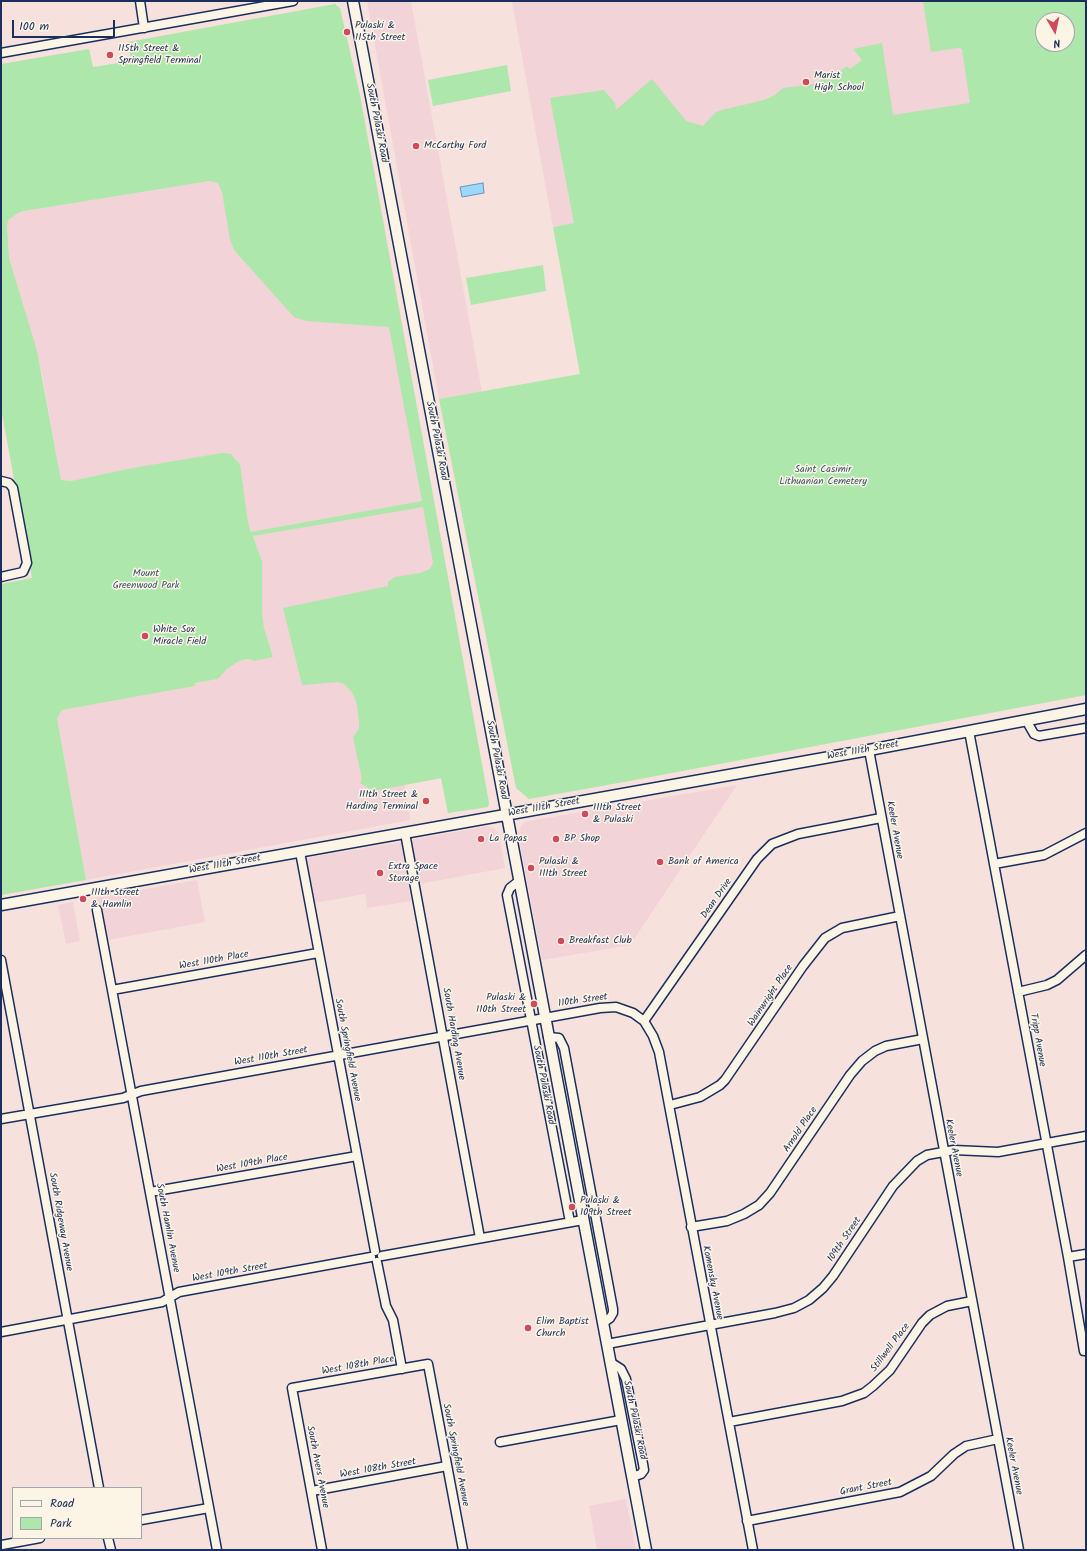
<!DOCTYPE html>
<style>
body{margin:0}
#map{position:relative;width:1087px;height:1551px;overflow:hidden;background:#f6e1dd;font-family:Kalam,sans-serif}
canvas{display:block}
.frame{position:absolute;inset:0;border:2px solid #1b2f5e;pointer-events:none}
.legend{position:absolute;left:12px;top:1487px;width:130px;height:52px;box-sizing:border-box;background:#fcf5e5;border:1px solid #a2a6af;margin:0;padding:5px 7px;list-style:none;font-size:12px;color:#1b2f5e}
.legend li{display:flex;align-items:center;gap:8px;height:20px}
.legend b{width:20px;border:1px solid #a2a6af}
.north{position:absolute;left:1035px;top:12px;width:40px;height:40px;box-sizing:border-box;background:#fcf5e5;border:1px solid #a2a6af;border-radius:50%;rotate:171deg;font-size:11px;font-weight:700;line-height:16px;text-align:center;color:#1b2f5e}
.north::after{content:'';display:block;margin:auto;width:14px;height:18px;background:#d1495b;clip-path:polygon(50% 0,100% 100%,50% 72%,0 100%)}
.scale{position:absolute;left:12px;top:20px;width:103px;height:18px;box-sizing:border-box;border:2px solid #1b2f5e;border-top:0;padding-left:5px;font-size:12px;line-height:14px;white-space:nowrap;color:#1b2f5e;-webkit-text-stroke:3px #fcf5e5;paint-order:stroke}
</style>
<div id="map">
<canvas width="1087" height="1551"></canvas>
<div class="frame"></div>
<ul class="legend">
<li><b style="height:5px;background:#fcf5e5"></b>Road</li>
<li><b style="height:11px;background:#ade7ab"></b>Park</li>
</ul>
<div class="north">N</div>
<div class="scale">100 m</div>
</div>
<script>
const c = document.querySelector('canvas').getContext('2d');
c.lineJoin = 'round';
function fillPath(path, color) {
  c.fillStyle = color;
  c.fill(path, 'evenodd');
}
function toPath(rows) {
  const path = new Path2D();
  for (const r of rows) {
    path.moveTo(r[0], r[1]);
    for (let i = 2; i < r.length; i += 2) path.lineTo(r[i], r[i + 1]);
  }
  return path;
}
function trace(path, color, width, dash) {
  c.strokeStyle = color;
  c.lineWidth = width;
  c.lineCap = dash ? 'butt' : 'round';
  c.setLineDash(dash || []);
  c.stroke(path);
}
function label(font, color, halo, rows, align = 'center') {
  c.font = font + ' Kalam,sans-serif';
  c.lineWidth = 3;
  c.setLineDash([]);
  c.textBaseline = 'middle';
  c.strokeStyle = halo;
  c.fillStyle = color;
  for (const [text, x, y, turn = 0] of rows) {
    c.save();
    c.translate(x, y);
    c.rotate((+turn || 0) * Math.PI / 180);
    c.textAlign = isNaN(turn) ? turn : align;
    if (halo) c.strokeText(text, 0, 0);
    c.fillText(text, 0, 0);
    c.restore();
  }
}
const built = toPath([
 [367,1,411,1,482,392,439,399],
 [512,1,1086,1,1086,120,898,164,553,227],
 [1043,20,1067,20,1067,44,1043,44],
 [371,152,489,803,488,807,448,813,441,778,405,785,410,820,86,880,57,717,62,710,195,686,195,683,218,679,227,669,239,661,247,659,255,661,273,657,264,628,262,612,262,561,248,522,240,464,235,457,127,469,71,481,61,480,42,373,9,258,7,226,8,217,24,211,210,181],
 [737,785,630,945,542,960,518,833,520,828,523,823,529,821],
 [488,826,495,829,499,834,505,868,419,884,411,840],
 [401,842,411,901,367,908,365,894,314,903,306,858],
 [197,880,205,922,103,941,95,898],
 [73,902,80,941,66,944,58,905],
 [626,1499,636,1550,597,1550,589,1506]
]);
const green = toPath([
 [923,1,1086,1,1086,695,624,782,529,799,516,788,439,399,580,374,553,227,574,223,550,98,604,90,615,103,616,110,652,79,686,121,703,126,716,112,722,110,764,100,775,95,783,88,815,84,833,72,836,74,847,66,850,69,862,60,853,49,882,43,893,115,970,103,962,49,958,48,931,52],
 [1043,20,1067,20,1067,44,1043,44],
 [335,4,340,8,360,95,489,803,488,807,448,813,441,778,373,791,360,783,362,779,353,737,359,729,359,723,357,704,352,692,344,684,338,682,302,685,283,608,388,586,388,582,395,577,420,573,430,569,433,563,423,507,253,536,262,561,262,612,264,628,273,657,255,661,247,659,239,661,227,669,218,679,195,683,195,686,62,710,57,718,86,880,1,895,1,584,32,578,1,408,1,64,89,49,93,67,131,61,128,42],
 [210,181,218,183,222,192,230,239,234,250,294,317,306,321,389,327,422,501,251,532,248,522,240,464,231,454,222,453,127,469,71,481,61,480,37,351,9,258,7,226,8,220,18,213,24,211],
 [507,65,511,91,433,106,428,80],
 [543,265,546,291,471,305,466,278]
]);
const water = toPath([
 [483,183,484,193,462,197,460,187,483,183]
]);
const minor = toPath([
 [140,1,144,28],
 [1,53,293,1],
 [1,481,9,483,13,488,27,563,23,572,1,577],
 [1026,720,1034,734,1039,736,1086,728],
 [969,731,1068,1257,1084,1351,1086,1351],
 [869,750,1019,1550],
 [405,833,480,1238],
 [300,852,375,1251],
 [994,864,1044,855,1086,833],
 [519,881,510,888,507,895,570,1222],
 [97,910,217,1550],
 [1,960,99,1488],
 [112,990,318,953],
 [1018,992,1047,985,1057,980,1086,955],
 [644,1021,757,859,772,844,798,834,881,818],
 [548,1037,559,1038,564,1048,613,1309,613,1313,610,1318,603,1323],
 [670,1105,700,1097,720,1085,725,1080,803,966,825,938,842,928,900,916],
 [1,1119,123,1098,141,1091,600,1008,616,1007,633,1013,644,1021,653,1036,659,1052,753,1550],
 [150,1192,357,1156],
 [691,1227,727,1221,744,1214,759,1205,770,1193,850,1075,862,1061,875,1051,886,1046,923,1039],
 [382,1256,583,1220],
 [1068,1257,1086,1254],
 [377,1262,386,1306,393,1320,402,1369],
 [1,1332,162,1302,179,1292,371,1257],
 [607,1344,775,1313,794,1308,809,1300,823,1288,833,1276,893,1186,917,1161,927,1155,954,1150,998,1152,1086,1136],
 [610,1362,621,1369,626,1379,643,1464,644,1470,641,1474,632,1477],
 [729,1422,842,1401,864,1393,873,1386,890,1370,922,1323,930,1315,947,1306,972,1301],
 [500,1442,621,1420],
 [312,1491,447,1466],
 [141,1520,209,1508],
 [747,1521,900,1492,931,1476,954,1454,966,1446,998,1439],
 [108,1538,111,1550],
 [2,1545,40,1538],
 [322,1550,292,1388,428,1364,463,1550]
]);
const major = toPath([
 [353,1,646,1550],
 [1,905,869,750,1086,709]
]);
const markers = [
 [347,32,4,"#d1495b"],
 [110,55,4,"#d1495b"],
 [806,82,4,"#d1495b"],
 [416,146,4,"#d1495b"],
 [145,636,4,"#d1495b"],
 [426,801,4,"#d1495b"],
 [585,814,4,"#d1495b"],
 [481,839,4,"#d1495b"],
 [556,839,4,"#d1495b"],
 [660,862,4,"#d1495b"],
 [531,868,4,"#d1495b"],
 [380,873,4,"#d1495b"],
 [83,899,4,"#d1495b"],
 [561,941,4,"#d1495b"],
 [534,1004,4,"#d1495b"],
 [572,1207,4,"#d1495b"],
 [528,1328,4,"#d1495b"]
];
const poiNames = [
 ["Pulaski &",355,26],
 ["115th Street",355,38],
 ["115th Street &",118,49],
 ["Springfield Terminal",118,61],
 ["Marist",814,76],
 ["High School",814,88],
 ["McCarthy Ford",424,146],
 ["White Sox",153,630],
 ["Miracle Field",153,642],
 ["111th Street &",418,795,"right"],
 ["Harding Terminal",418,807,"right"],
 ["111th Street",593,808],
 ["& Pulaski",593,820],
 ["La Papas",489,839],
 ["BP Shop",564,839],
 ["Pulaski &",539,862],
 ["111th Street",539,874],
 ["Bank of America",668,862],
 ["Extra Space",388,867],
 ["Storage",388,879],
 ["111th Street",91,893],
 ["& Hamlin",91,905],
 ["Breakfast Club",569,941],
 ["Pulaski &",526,998,"right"],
 ["110th Street",526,1010,"right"],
 ["Pulaski &",580,1201],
 ["109th Street",580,1213],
 ["Elim Baptist",536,1322],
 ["Church",536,1334]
];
const streetNames = [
 ["South Pulaski Road",376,123,79],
 ["South Pulaski Road",436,441,79],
 ["West 111th Street",863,751,-10],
 ["South Pulaski Road",496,760,79],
 ["West 111th Street",544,808,-10],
 ["Keeler Avenue",894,830,80],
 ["West 111th Street",225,865,-10],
 ["Dean Drive",717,899,-55],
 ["West 110th Place",214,961,-10],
 ["Wainwright Place",771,996,-56],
 ["110th Street",583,1001,-8],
 ["South Harding Avenue",453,1034,80],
 ["Tripp Avenue",1037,1040,80],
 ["South Springfield Avenue",347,1050,79],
 ["West 110th Street",271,1057,-10],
 ["South Pulaski Road",543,1085,79],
 ["Arnold Place",801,1130,-56],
 ["Keeler Avenue",953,1148,79],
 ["West 109th Place",252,1164,-10],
 ["South Ridgeway Avenue",60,1222,80],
 ["South Hamlin Avenue",167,1228,79],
 ["109th Street",845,1240,-56],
 ["West 109th Street",230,1273,-10],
 ["Komensky Avenue",712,1283,79],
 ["Stillwell Place",891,1348,-53],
 ["West 108th Place",358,1366,-10],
 ["South Pulaski Road",634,1420,78],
 ["South Springfield Avenue",455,1455,79],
 ["Keeler Avenue",1013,1466,79],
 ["South Avers Avenue",317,1467,79],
 ["West 108th Street",378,1469,-10],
 ["Grant Street",866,1488,-11]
];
const parkNames = [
 ["Saint Casimir",823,470],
 ["Lithuanian Cemetery",823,482],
 ["Mount",146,574],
 ["Greenwood Park",146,586]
];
fillPath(built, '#f2d3d7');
fillPath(green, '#ade7ab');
fillPath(water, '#9ad8fc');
trace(water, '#6794bd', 1);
trace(minor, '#1b2f5e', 11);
trace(major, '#1b2f5e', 13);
trace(minor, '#fcf5e5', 8);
trace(major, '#fcf5e5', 10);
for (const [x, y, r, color] of markers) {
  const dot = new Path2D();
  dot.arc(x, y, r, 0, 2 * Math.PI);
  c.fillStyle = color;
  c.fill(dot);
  trace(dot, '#fcf5e5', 1.5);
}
label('10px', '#1b2f5e', '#fcf5e5', poiNames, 'left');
label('10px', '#1b2f5e', '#fcf5e5', streetNames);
label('10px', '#38546d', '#fcf5e5', parkNames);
</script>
